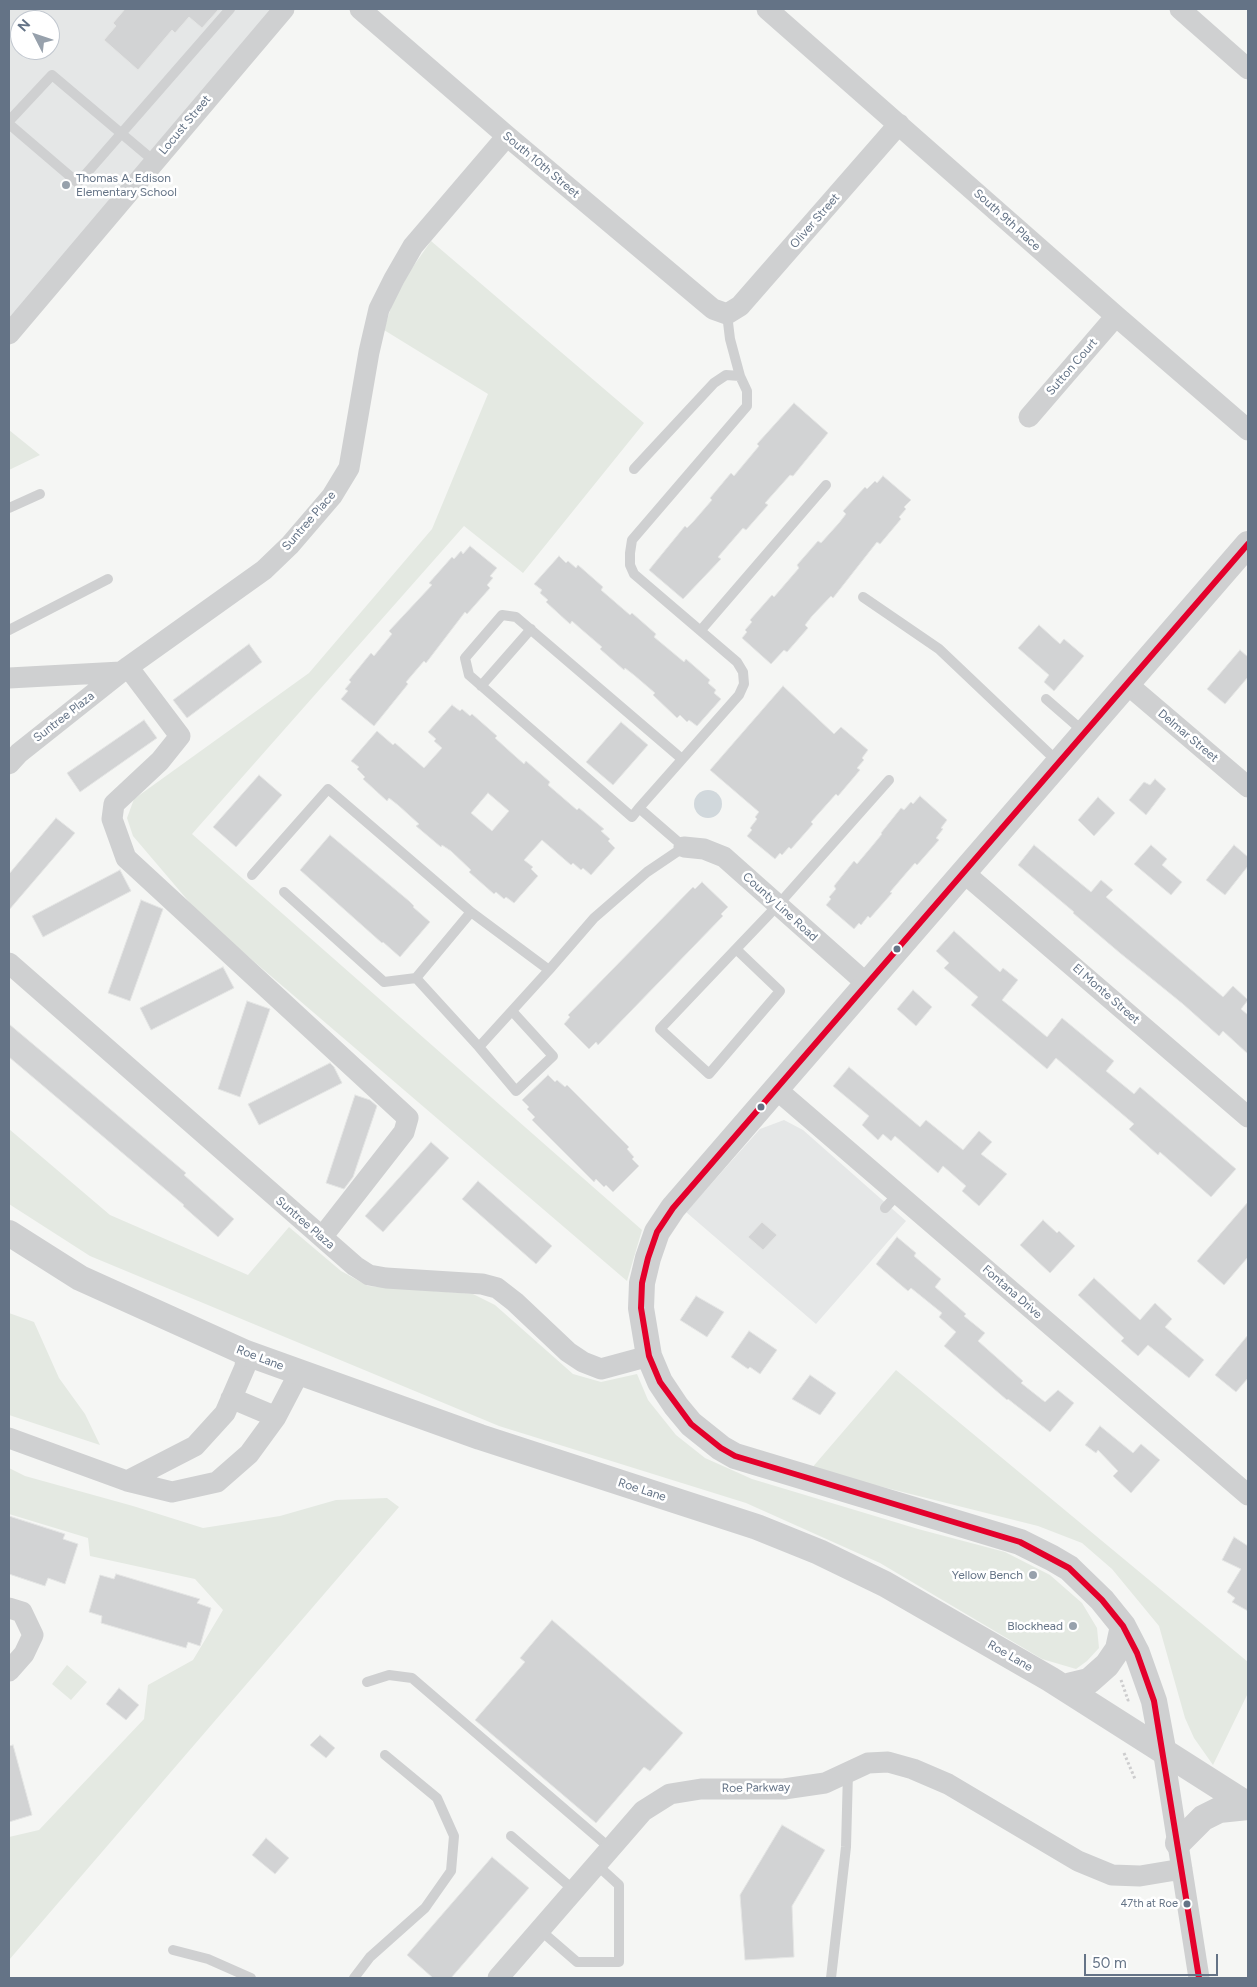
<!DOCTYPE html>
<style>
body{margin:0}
#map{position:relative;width:1257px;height:1987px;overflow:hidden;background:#f5f6f4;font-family:Figtree,sans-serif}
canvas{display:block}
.frame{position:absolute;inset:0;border:10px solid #647386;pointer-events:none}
.north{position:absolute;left:10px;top:10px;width:50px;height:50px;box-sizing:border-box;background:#fff;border:1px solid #c1c7cf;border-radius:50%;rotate:311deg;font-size:14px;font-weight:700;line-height:20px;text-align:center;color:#647386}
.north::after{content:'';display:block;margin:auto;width:18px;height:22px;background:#97a1ac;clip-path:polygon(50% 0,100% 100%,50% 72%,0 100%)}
.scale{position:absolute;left:1084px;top:1954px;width:134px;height:22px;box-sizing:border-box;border:2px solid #647386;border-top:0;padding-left:6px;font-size:15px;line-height:18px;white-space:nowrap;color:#647386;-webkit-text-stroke:4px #fff;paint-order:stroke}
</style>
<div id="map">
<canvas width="1257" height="1987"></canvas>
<div class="frame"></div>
<div class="north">N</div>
<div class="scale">50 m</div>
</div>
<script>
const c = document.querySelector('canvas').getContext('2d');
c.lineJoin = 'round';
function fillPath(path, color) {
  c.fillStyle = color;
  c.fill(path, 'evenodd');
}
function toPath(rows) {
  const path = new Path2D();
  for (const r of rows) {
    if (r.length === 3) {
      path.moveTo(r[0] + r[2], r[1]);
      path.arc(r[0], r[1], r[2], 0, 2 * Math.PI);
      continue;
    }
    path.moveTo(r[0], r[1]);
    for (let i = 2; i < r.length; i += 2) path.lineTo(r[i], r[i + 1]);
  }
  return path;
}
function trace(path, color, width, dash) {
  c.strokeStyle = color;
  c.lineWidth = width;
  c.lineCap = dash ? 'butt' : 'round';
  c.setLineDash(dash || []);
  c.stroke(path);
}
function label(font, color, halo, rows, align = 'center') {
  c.font = font + ' Figtree,sans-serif';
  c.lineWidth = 5;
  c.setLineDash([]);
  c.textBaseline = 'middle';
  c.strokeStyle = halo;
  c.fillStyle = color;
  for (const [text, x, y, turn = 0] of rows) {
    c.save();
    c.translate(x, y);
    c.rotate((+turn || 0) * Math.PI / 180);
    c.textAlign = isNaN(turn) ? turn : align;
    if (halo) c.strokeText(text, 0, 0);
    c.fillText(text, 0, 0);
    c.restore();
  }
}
const built = toPath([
 [9,9,273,9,9,319],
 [20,20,50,20,50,50,20,50],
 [784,1120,803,1130,906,1221,816,1324,686,1212,760,1129]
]);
const green = toPath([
 [431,241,644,423,523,573,464,526,192,834,642,1230,627,1281,202,917,133,836,127,818,134,799,309,673,432,529,488,394,384,330,392,304,410,271],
 [9,430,40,455,9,470],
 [9,1129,110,1215,248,1275,289,1227,341,1271,368,1286,473,1294,495,1305,573,1374,601,1382,637,1374,648,1400,676,1435,705,1458,752,1479,918,1529,1005,1552,1050,1575,1082,1603,1097,1628,1099,1648,1087,1661,1076,1669,1042,1659,880,1563,746,1503,499,1426,90,1256,9,1204],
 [9,1313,34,1322,59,1378,85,1414,100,1445,9,1415],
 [896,1370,1248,1662,1248,1693,1213,1765,1194,1738,1185,1718,1159,1626,1112,1569,1082,1543,1038,1526,811,1469],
 [9,1468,25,1476,133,1506,203,1528,280,1516,336,1500,387,1498,399,1507,9,1960,9,1837,39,1830,144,1719,148,1685,193,1660,223,1610,195,1579,90,1556,88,1538,9,1514],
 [67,1665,87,1682,71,1700,52,1684]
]);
const water = toPath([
 [708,804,14]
]);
const building = toPath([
 [125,9,219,9,202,28,189,17,175,33,172,30,138,70,104,40,116,26,113,23,125,9],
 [794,403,828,433,793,476,790,475,765,503,768,505,746,530,743,528,718,557,721,559,683,599,649,570,685,526,687,528,693,522,712,500,710,498,731,473,734,476,759,446,757,444,794,403],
 [883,476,911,500,904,507,906,509,899,517,901,519,880,544,877,542,833,598,831,596,812,616,805,625,808,628,787,652,784,650,771,664,742,638,747,632,745,630,752,622,750,620,772,595,774,597,799,568,797,565,818,541,821,543,839,523,846,514,843,511,865,487,867,489,875,481,877,483,883,476],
 [470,546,497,568,490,576,493,578,487,585,490,588,467,614,465,612,426,663,424,661,406,682,408,684,374,726,341,699,348,691,345,689,351,682,349,680,371,653,374,656,392,634,389,631,432,585,429,583,452,557,454,559,461,551,463,554,470,546],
 [559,556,566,563,568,561,576,568,578,565,603,587,601,590,630,615,632,613,656,634,654,637,684,662,686,659,710,680,708,683,716,690,714,693,721,699,697,726,689,720,687,722,680,715,677,718,653,695,655,693,634,675,625,668,624,670,600,649,602,647,581,629,572,621,570,624,546,602,548,600,540,593,542,590,534,584,559,556],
 [1039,625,1060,644,1064,639,1084,656,1054,691,1044,682,1049,675,1018,648,1039,625],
 [249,644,262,662,187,718,173,700,249,644],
 [1240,650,1248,657,1248,677,1225,704,1207,689,1240,650],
 [783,686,834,734,841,727,868,750,862,758,864,760,857,768,860,770,838,796,836,794,811,822,813,824,791,849,789,847,782,855,780,853,775,859,747,836,752,830,750,828,757,819,755,817,759,812,710,770,783,686],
 [452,705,460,711,462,709,470,716,472,714,497,736,495,738,516,757,524,764,526,761,550,782,548,785,577,810,579,808,604,829,601,831,610,839,608,841,615,848,591,875,583,868,581,870,573,863,571,865,542,840,524,860,533,867,531,869,538,876,514,903,506,897,504,899,496,892,494,894,469,872,471,870,451,851,442,845,441,847,416,826,419,824,398,805,389,798,387,801,363,779,365,777,357,769,359,767,351,761,377,731,393,745,395,743,424,768,442,748,434,741,436,739,428,732,452,705],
 [488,793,509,811,492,831,471,813,488,793],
 [144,720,157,738,80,792,67,773,144,720],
 [621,722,648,745,613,785,586,762,621,722],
 [259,775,282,795,236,847,213,827,259,775],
 [1155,779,1166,789,1146,815,1129,800,1144,782,1150,785,1155,779],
 [920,796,947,820,941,828,943,829,936,838,939,840,917,865,915,863,908,871,890,892,892,893,870,918,868,916,861,925,859,923,854,929,826,905,831,899,829,897,836,889,834,886,854,861,857,864,873,845,882,834,881,833,901,808,904,810,911,802,913,804,920,796],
 [1098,797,1115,813,1094,836,1078,820,1098,797],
 [56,818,75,833,9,910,9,874,56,818],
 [330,835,409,901,414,906,413,907,430,922,400,957,383,942,382,943,300,870,330,835],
 [1034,845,1091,892,1101,880,1113,890,1106,897,1223,997,1233,986,1248,1000,1241,1009,1248,1015,1248,1054,1223,1031,1219,1036,1183,1004,1120,953,1073,913,1074,912,1018,865,1034,845],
 [1151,845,1167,859,1162,865,1182,882,1171,895,1134,864,1151,845],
 [1234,845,1248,857,1248,866,1225,895,1206,880,1234,845],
 [120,870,131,891,43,937,32,916,120,870],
 [702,882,728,907,721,914,723,916,598,1045,596,1042,589,1049,564,1024,570,1017,568,1015,693,887,695,889,702,882],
 [141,900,163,909,130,1001,108,993,141,900],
 [954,931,1000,972,1003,968,1018,980,1002,1000,1017,1012,1047,1037,1062,1018,1114,1061,1106,1071,1134,1094,1140,1087,1236,1169,1211,1197,1160,1152,1158,1155,1129,1129,1134,1124,1056,1058,1047,1069,971,1005,978,997,944,968,949,963,936,951,954,931],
 [223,967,234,988,151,1030,140,1008,223,967],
 [913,990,932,1007,916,1026,897,1009,913,990],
 [247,1001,270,1009,240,1097,218,1089,247,1001],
 [9,1024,186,1173,184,1175,234,1219,218,1237,183,1206,184,1205,9,1057,9,1024],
 [330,1063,334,1067,342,1083,259,1125,248,1104,330,1063],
 [849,1067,920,1127,926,1120,963,1150,979,1131,992,1142,981,1154,1007,1174,979,1206,962,1191,966,1186,943,1166,938,1173,895,1136,891,1141,883,1134,878,1140,862,1125,869,1116,833,1086,849,1067],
 [548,1075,555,1082,557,1080,565,1087,567,1085,629,1147,627,1149,634,1157,632,1159,639,1166,613,1192,606,1185,604,1187,596,1179,594,1182,532,1120,535,1117,527,1109,529,1107,522,1100,548,1075],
 [355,1095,370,1100,377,1106,353,1177,344,1189,326,1183,355,1095],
 [431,1142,449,1158,383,1232,365,1216,431,1142],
 [478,1181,552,1246,536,1264,462,1199,478,1181],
 [1248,1202,1248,1257,1224,1285,1197,1261,1248,1202],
 [1043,1220,1057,1233,1059,1231,1075,1246,1050,1273,1020,1245,1043,1220],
 [762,1222,777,1235,763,1250,748,1237,762,1222],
 [897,1237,916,1253,914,1256,941,1279,935,1287,966,1314,964,1316,985,1333,978,1341,1023,1381,1021,1383,1045,1402,1058,1390,1074,1403,1050,1432,1008,1399,1007,1400,944,1346,956,1332,939,1317,942,1313,911,1288,908,1291,876,1264,897,1237],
 [1094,1278,1140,1320,1155,1303,1172,1319,1165,1327,1204,1360,1189,1378,1148,1345,1138,1356,1121,1341,1124,1338,1078,1295,1094,1278],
 [696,1296,724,1312,707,1337,680,1320,696,1296],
 [749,1331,777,1350,760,1374,750,1367,748,1369,731,1357,749,1331],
 [1248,1335,1248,1378,1236,1392,1215,1375,1248,1335],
 [810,1375,836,1393,820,1415,792,1399,810,1375],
 [1100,1426,1133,1453,1141,1444,1160,1460,1131,1493,1113,1476,1118,1471,1098,1450,1096,1453,1085,1445,1100,1426],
 [9,1516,65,1534,63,1539,78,1544,65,1584,48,1578,45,1586,9,1574,9,1516],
 [1234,1537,1248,1546,1248,1611,1232,1602,1235,1598,1227,1592,1241,1569,1222,1560,1234,1537],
 [116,1574,200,1599,197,1603,211,1608,200,1646,188,1642,186,1648,101,1623,102,1616,89,1612,100,1575,114,1579,116,1574],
 [552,1620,683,1733,650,1771,644,1767,596,1823,475,1720,525,1662,520,1658,552,1620],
 [119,1688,139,1705,126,1720,106,1704,119,1688],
 [320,1735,335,1748,326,1758,310,1745,320,1735],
 [13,1745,32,1815,9,1822,9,1746,13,1745],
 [782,1825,825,1850,792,1906,794,1957,745,1960,740,1895,782,1825],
 [266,1838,289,1858,275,1874,252,1855,266,1838],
 [492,1857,529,1888,451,1978,433,1978,407,1955,492,1857]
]);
const path = toPath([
 [1121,1680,1128,1700,1131,1699],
 [1124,1753,1135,1779]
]);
const service = toPath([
 [9,121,52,75,154,161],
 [9,124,78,183,230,9],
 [727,314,730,339,740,376],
 [9,508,40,494],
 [863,597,939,649,1058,762],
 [9,630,108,579],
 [701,630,826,485],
 [481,686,531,629],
 [1046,699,1084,732],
 [639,808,632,817,469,675,465,658,502,615,516,617,682,759],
 [252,875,328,789,471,912,549,970,594,918,647,872,684,847,639,808,739,695,744,684,743,672,737,662,634,574,630,565,630,553,632,540,747,406,747,391,740,376,726,375,714,383,634,469],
 [284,892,384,982,416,978,471,912],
 [736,949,780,991,709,1074,660,1029,736,949,778,905,889,780],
 [416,978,479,1047,549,970],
 [479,1047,516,1091,553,1056,512,1011],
 [885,1208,898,1194],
 [367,1682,389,1675,412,1678,611,1849],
 [511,1836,575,1891],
 [540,1930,577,1962,619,1962,619,1885,597,1865],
 [173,1950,208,1959,251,1978],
 [354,1978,370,1957,425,1908,451,1871,454,1836,437,1798,385,1755],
 [831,1978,846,1847,848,1772]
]);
const minor = toPath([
 [360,9,507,136,713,309,727,314,740,306,899,124],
 [767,9,1116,316,1248,430],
 [1180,9,1248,69],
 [9,334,284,9],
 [1029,417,1116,316],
 [128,667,180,736,160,761,114,804,112,819,126,858,408,1118,404,1132,322,1237],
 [9,678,121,672,264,570,290,545,332,496,349,468,369,352,379,309,394,279,413,246,507,136],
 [1127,684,1248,787],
 [9,764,19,753,121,672],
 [684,847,704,849,724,857,867,984],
 [963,872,1248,1117],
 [9,963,355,1266,369,1275,386,1278,482,1284,497,1288,515,1302,568,1352,583,1362,601,1369,649,1356],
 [776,1089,1248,1495],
 [231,1398,276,1417],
 [9,1438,127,1481,172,1492,217,1482,249,1454,276,1417,299,1373],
 [127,1481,195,1446,225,1413,245,1367,246,1353],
 [9,1608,22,1612,33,1635,24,1654,9,1671],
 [1163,1749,1199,1978],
 [498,1978,643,1811,670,1794,701,1789,784,1789,825,1783,868,1763,888,1762,913,1769,948,1784,1078,1861,1112,1875,1140,1876,1182,1869]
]);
const tertiary = toPath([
 [9,1233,80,1278,246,1353,480,1437,757,1527,819,1552,885,1584,1050,1679,1248,1805],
 [1064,1687,1089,1681,1107,1665,1118,1649,1123,1626],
 [1163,1749,1154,1701,1137,1653,1123,1626,1102,1600,1069,1568,1052,1558,1020,1542,735,1456,721,1448,691,1424,676,1406,660,1382,649,1356,641,1308,642,1283,648,1258,657,1232,673,1208,1248,544],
 [1178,1843,1203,1818,1219,1810,1248,1807]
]);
const bus1 = toPath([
 [1199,1978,1154,1701,1137,1653,1123,1626,1102,1600,1069,1568,1020,1542,735,1456,721,1448,691,1424,660,1382,649,1356,641,1308,642,1283,648,1258,657,1232,673,1208,1248,544]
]);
const markers = [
 [66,185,5,"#97a1ac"],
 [897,949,4.5,"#647386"],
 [761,1107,4.5,"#647386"],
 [1033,1575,5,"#97a1ac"],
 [1073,1626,5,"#97a1ac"],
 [1187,1904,4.5,"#647386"]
];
const busNames = [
 ["47th at Roe",1178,1904]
];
const streetNames = [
 ["Locust Street",185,125,-50],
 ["South 10th Street",541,165,40],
 ["South 9th Place",1007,220,42],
 ["Oliver Street",815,221,-49],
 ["Sutton Court",1072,367,-49],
 ["Suntree Place",309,521,-49],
 ["Suntree Plaza",64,717,-38],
 ["Delmar Street",1188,736,40],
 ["County Line Road",780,907,42],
 ["El Monte Street",1106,994,41],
 ["Suntree Plaza",305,1223,41],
 ["Fontana Drive",1012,1292,41],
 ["Roe Lane",260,1358,21],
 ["Roe Lane",642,1490,18],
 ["Roe Lane",1010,1656,30],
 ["Roe Parkway",756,1788,-1]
];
const poiNames = [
 ["Thomas A. Edison",76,178,"left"],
 ["Elementary School",76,192,"left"],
 ["Yellow Bench",1023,1575],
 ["Blockhead",1063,1626]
];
fillPath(built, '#e5e7e7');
fillPath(green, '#e4e9e2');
fillPath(water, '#d1d8dc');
fillPath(building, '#d2d3d4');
trace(building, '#e4e5e4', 1);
trace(path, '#cdcdce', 3, [2.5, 2.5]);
trace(service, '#cfd0d1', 10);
trace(minor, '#cfd0d1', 21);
trace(tertiary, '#cfd0d1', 26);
trace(bus1, '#e4002b', 6);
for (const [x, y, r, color] of markers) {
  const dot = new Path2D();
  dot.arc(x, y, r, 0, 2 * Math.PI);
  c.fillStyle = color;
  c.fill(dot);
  trace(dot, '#fff', 2);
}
label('11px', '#647386', '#fff', busNames, 'right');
label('12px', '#647386', '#fff', streetNames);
label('12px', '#647386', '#fff', poiNames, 'right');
</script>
